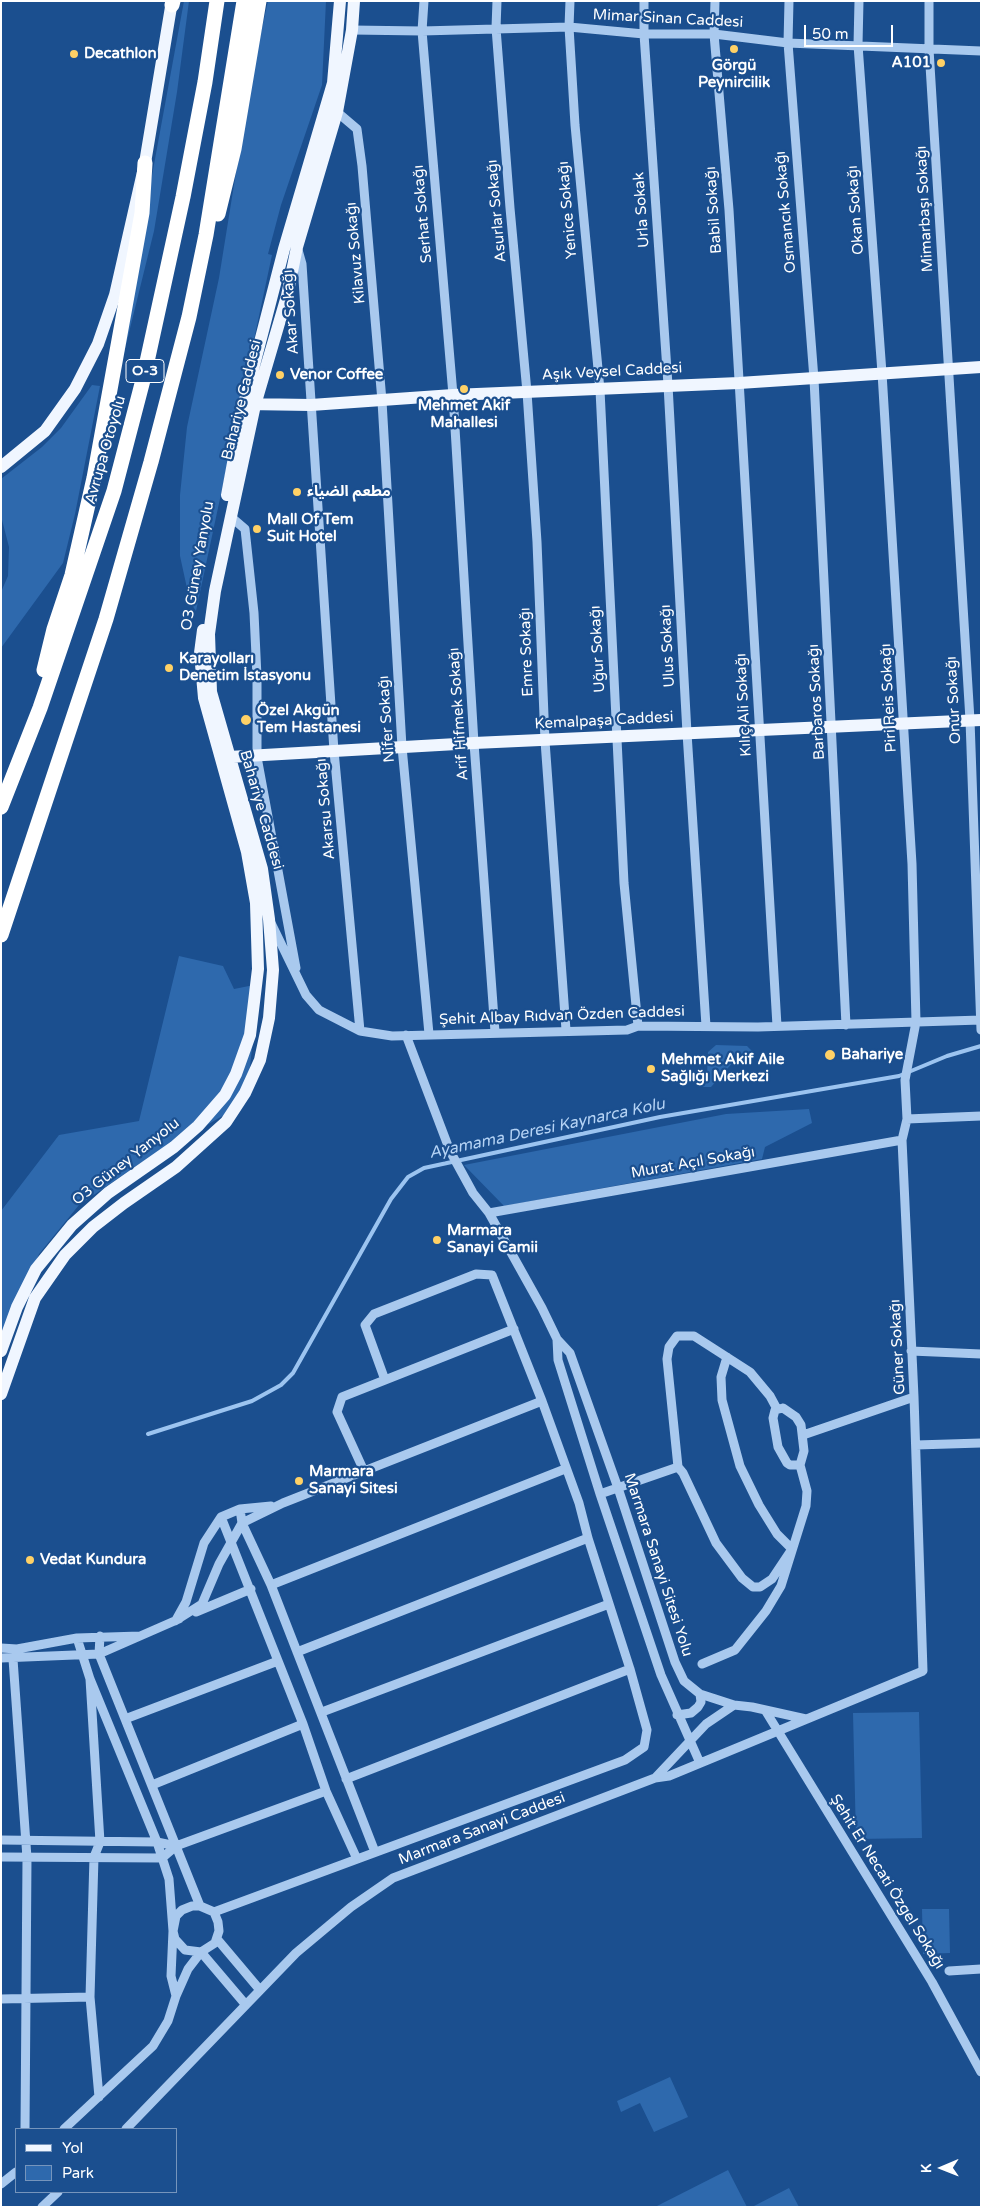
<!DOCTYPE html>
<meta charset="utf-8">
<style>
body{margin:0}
#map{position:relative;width:982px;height:2208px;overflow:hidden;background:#1b4f8f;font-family:"Varela Round",sans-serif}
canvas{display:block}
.frame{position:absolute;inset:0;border:2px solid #fff;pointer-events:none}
.legend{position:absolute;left:15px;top:2128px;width:162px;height:65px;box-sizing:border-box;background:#1b4f8f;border:1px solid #7695bc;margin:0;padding:6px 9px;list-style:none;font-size:15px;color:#fff}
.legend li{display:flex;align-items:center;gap:10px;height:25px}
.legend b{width:25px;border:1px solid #7695bc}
.north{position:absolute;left:917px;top:2143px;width:50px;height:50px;-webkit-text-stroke:4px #1b4f8f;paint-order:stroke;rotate:269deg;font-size:14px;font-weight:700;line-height:20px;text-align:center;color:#fff}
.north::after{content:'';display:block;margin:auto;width:18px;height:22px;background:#fff;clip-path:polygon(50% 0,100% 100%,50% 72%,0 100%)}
.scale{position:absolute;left:804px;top:25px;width:89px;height:22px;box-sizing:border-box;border:2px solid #fff;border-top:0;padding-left:6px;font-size:15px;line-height:18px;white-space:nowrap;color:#fff;-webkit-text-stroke:4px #1b4f8f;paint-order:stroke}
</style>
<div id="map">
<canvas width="982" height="2208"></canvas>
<div class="frame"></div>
<ul class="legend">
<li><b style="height:6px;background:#f0f6ff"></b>Yol</li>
<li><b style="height:14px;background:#2e69ad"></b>Park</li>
</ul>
<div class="north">K</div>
<div class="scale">50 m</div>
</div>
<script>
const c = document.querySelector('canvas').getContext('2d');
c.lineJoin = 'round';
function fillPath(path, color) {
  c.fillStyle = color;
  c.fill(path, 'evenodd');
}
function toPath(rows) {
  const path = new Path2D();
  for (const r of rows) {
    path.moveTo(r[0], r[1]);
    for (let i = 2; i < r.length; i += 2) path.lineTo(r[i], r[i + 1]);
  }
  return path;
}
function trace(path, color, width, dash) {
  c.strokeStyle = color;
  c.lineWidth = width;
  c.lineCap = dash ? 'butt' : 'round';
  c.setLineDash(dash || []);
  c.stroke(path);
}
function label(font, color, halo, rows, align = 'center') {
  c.font = font + ' "Varela Round","Noto Sans Arabic",sans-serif';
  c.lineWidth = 4.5;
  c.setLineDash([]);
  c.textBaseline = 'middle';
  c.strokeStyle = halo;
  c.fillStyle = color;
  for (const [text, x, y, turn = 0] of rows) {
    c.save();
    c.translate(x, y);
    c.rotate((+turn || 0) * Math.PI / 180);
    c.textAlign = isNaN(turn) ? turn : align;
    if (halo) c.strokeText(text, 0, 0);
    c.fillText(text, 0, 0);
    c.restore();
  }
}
const green = toPath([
 [184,1,189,1,177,92,154,231,106,426],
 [268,1,326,1,322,85,281,205,268,254,272,255,196,611,190,602,180,556,180,495,187,427,219,278,252,73],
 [92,385,100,386,75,514,63,563,1,648,1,592,8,576,9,547,1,516,1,479,42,447,61,428],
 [179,956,223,966,234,989,259,984,249,1076,226,1114,139,1164,79,1205,39,1254,1,1357,1,1211,59,1135,139,1121],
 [716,1045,747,1046,752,1051,752,1058,736,1059,711,1087,697,1087,697,1075,707,1075,708,1052],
 [809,1109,812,1123,765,1147,762,1159,504,1206,464,1165,726,1114],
 [919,1712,922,1838,856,1839,853,1713],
 [922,1909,949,1909,950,1953,923,1954],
 [670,2077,688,2117,654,2132,640,2103,621,2112,617,2101],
 [728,2170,747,2207,655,2207],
 [789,2188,799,2207,752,2207]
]);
const stream = toPath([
 [148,1434,252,1401,281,1385,293,1373,391,1199,408,1177,424,1168,660,1117,899,1076,947,1056,981,1046]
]);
const minor = toPath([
 [424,1,422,31,453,395,474,743,495,1032],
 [497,1,496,28,510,208,527,392,537,542,545,741,566,1030],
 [570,1,569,27,575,125,600,390,624,883,638,1026],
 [644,1,644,34,668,385,687,733,706,1026],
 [715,1,714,34,729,210,777,1026],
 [789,1,788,43,814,379,846,1025],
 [929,1,929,49,970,720,981,1030],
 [352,30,422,31,569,27,644,34,714,34,788,43,981,51],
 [337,112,357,129,362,166,382,401,402,747,429,1034],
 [298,250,302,264,334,751,360,1031],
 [231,517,245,529,254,613,257,677,257,757,296,968],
 [271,923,306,995,319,1010,360,1031,392,1036,627,1030,638,1026,758,1027,981,1020],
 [406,1035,450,1151,473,1193,489,1213,542,1308,557,1339,570,1353,618,1488,675,1662,684,1681,700,1694,734,1705,752,1707,806,1719],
 [907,1119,981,1116],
 [489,1213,902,1140],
 [557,1339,558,1360,600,1494,661,1675,700,1763],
 [911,1351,981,1354],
 [783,1408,796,1417,801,1425,804,1451,800,1465,790,1465,787,1463,778,1447,773,1418,775,1410,783,1408],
 [802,1432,806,1434,914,1397],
 [916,1445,981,1443],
 [678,1467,667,1359,669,1347,677,1336,694,1336,750,1372,770,1396,777,1409],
 [364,1471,337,1412,342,1397,514,1329],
 [600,1494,678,1467,683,1473,716,1543,742,1578,753,1587,760,1587,772,1579,792,1549,777,1534,759,1505,740,1466,722,1400,721,1377,727,1357],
 [240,1509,242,1523,271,1585,375,1852],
 [221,1517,303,1724,326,1791,357,1859],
 [271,1585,565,1469],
 [196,1612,251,1589],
 [176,1620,186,1602,204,1543,221,1517,240,1509,271,1506],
 [175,1621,202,1604,219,1564,242,1523,283,1503,542,1401],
 [100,1636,99,1654,200,1906],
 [77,1638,90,1679,157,1842,169,1879,173,1931,171,1976,176,1996],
 [1,1648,17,1649,77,1638,140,1636],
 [17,1649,13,1659,27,1858,25,2129],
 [297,1652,588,1538],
 [1,1658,99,1654,179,1619],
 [702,1664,735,1650,766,1611,781,1586,806,1506,807,1491,800,1465],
 [90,1679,100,1842,94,1857,90,1997,99,2097],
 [765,1710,932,1982,981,2072],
 [322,1712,609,1604],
 [677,1715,691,1713,698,1707,701,1702,700,1694],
 [125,1719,278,1661],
 [655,1778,706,1724,734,1705],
 [346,1779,630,1669],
 [152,1785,303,1724],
 [1,1840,157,1842,176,1846],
 [1,1857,162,1858,176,1846,326,1791],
 [192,1906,200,1906,214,1912,218,1922,219,1931,215,1943,201,1952,185,1950,175,1939,173,1931,176,1916,182,1910,192,1906],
 [214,1912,625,1760,644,1747,647,1730,630,1669,588,1538,579,1503,542,1401,492,1275,476,1274,374,1314,365,1325,385,1380],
 [217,1939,260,1990],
 [949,1971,981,1969],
 [1,1999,90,1997],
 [64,2129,153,2046,168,2021,176,1996,188,1969,201,1952,246,2005],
 [126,2129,296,1953,351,1907,393,1878,655,1778,669,1776,923,1671,914,1397,902,1140,907,1119,905,1080,916,1022,912,864,882,373,858,45,859,1],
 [1,2184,16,2172],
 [42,2207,58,2192]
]);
const major = toPath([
 [247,404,311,405,453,395,739,383,981,367],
 [1,467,45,431,75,389,98,344,115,295,145,163,172,1],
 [227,495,244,404,284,249,333,83,340,1],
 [229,757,474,743,981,720],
 [1,1351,17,1307,36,1269,72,1225,108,1193,174,1147,198,1126,225,1095,236,1074,250,1035,258,969,256,903,247,852,204,698,200,653,203,630],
 [1,1394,35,1298,65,1255,93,1227,124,1203,176,1167,226,1122,245,1093,260,1060,269,1018,273,970,269,919,262,869,211,692,209,634,215,591,255,405,287,296,297,247,337,112,352,30,354,1]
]);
const highway = toPath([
 [172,5,173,1],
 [218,214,234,149,259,1],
 [44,670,54,629,72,575,94,478,142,213,145,163],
 [1,807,40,708,114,491,143,380,183,197,205,82,217,1],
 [1,935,106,619,151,462,189,317,206,235,244,1]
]);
const markers = [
 [734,49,5,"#ffd166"],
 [74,54,5,"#ffd166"],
 [941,63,5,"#ffd166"],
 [280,375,5,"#ffd166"],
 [464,389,5,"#ffd166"],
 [297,492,5,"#ffd166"],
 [257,529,5,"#ffd166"],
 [169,668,5,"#ffd166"],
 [246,720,6,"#ffd166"],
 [830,1055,6,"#ffd166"],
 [651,1069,5,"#ffd166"],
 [437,1240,5,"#ffd166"],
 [299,1481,5,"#ffd166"],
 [30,1560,5,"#ffd166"]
];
const shields = [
 [145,371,38]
];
const shieldNames = [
 ["O-3",145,371]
];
const streetNames = [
 ["Mimar Sinan Caddesi",668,19,3],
 ["Mimarbaşı Sokağı",925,209,-93],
 ["Yenice Sokağı",568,210,-95],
 ["Urla Sokak",642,210,-94],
 ["Babil Sokağı",714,210,-94],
 ["Okan Sokağı",856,210,-94],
 ["Asurlar Sokağı",497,211,-95],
 ["Osmancık Sokağı",786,212,-95],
 ["Serhat Sokağı",423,214,-95],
 ["Kilavuz Sokağı",356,253,-95],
 ["Akar Sokağı",291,312,-94],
 ["Aşık Veysel Caddesi",612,372,-3],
 ["Bahariye Caddesi",242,400,-76],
 ["Avrupa Otoyolu",106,450,-74],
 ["O3 Güney Yanyolu",198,566,-80],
 ["Ulus Sokağı",668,646,-93],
 ["Uğur Sokağı",598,649,-93],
 ["Emre Sokağı",527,652,-92],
 ["Piri Reis Sokağı",889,698,-93],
 ["Onur Sokağı",954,700,-93],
 ["Barbaros Sokağı",817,702,-93],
 ["Kılıç Ali Sokağı",744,705,-93],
 ["Arif Hifmek Sokağı",459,714,-94],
 ["Nifer Sokağı",387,719,-94],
 ["Kemalpaşa Caddesi",604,721,-3],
 ["Akarsu Sokağı",326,809,-95],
 ["Bahariye Caddesi",261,810,74],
 ["Şehit Albay Rıdvan Özden Caddesi",562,1016,-2],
 ["O3 Güney Yanyolu",126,1162,-38],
 ["Murat Açıl Sokağı",693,1163,-10],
 ["Güner Sokağı",898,1347,-93],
 ["Marmara Sanayi Sitesi Yolu",658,1565,72],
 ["Marmara Sanayi Caddesi",482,1829,-21],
 ["Şehit Er Necati Özgel Sokağı",887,1882,58]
];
const poiNames = [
 ["Decathlon",84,54],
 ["A101",931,63,"right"],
 ["Görgü",734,66,"center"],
 ["Peynircilik",734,83,"center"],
 ["Venor Coffee",290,375],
 ["Mehmet Akif",464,406,"center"],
 ["Mahallesi",464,423,"center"],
 ["مطعم الضياء",307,492],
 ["Mall Of Tem",267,520],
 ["Suit Hotel",267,537],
 ["Karayolları",179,659],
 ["Denetim İstasyonu",179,676],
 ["Özel Akgün",257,711],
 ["Tem Hastanesi",257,728],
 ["Bahariye",841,1055],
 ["Mehmet Akif Aile",661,1060],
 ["Sağlığı Merkezi",661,1077],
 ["Marmara",447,1231],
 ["Sanayi Camii",447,1248],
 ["Marmara",309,1472],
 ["Sanayi Sitesi",309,1489],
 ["Vedat Kundura",40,1560]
];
const waterNames = [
 ["Ayamama Deresi Kaynarca Kolu",547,1129,-12]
];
fillPath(green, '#2e69ad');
trace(stream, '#9cc4f0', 4);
trace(minor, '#a9c9ee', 9);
trace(major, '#f0f6ff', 12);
trace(highway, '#fff', 15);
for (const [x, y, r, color] of markers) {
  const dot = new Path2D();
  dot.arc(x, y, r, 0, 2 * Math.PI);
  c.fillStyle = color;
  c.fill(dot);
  trace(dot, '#1b4f8f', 2);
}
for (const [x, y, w] of shields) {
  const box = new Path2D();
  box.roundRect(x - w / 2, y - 11.5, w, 23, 4);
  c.fillStyle = '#1b4f8f';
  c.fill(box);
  trace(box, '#fff', 1);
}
label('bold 14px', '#fff', null, shieldNames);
label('15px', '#fff', '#1b4f8f', streetNames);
label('bold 15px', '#fff', '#1b4f8f', poiNames, 'left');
label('italic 16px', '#b5d3f5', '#1b4f8f', waterNames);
</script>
